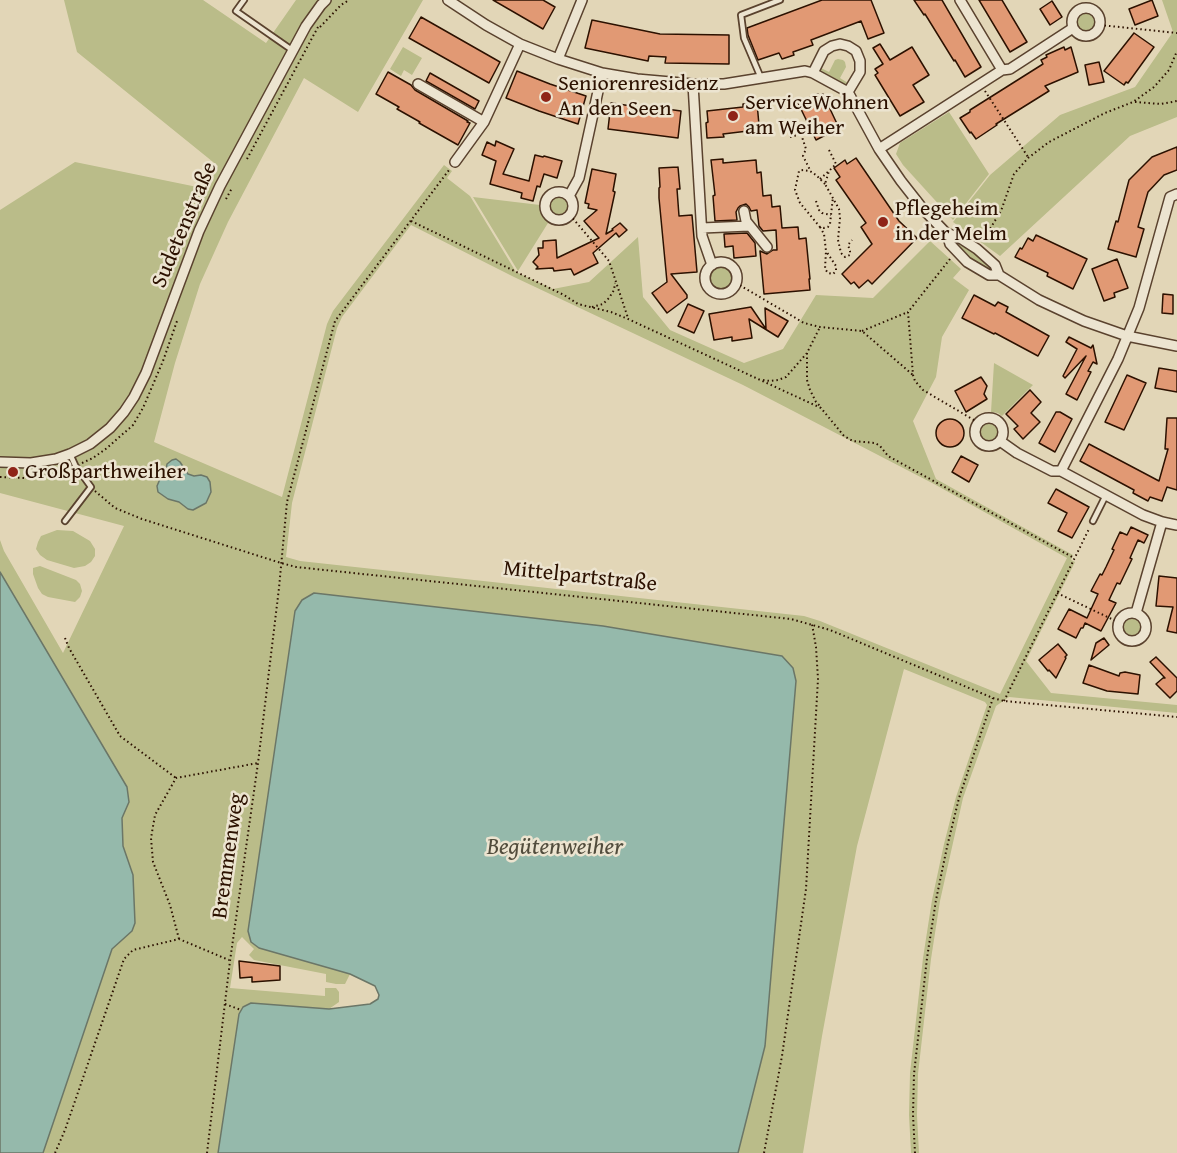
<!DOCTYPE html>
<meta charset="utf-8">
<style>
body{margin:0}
canvas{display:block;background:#e2d6b7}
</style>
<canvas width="1177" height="1153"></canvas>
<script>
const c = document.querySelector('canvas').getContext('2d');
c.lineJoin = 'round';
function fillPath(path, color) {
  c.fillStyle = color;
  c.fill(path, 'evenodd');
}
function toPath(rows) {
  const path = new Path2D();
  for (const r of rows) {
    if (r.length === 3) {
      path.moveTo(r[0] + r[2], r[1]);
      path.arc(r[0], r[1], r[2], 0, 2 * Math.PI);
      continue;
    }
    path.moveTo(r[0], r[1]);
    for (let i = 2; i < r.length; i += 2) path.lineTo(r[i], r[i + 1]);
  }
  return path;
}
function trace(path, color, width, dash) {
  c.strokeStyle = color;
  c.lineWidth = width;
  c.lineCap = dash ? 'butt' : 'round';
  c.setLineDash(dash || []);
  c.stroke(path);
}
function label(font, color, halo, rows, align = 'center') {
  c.font = font + ' "Gentium Book Plus",serif';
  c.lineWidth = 5;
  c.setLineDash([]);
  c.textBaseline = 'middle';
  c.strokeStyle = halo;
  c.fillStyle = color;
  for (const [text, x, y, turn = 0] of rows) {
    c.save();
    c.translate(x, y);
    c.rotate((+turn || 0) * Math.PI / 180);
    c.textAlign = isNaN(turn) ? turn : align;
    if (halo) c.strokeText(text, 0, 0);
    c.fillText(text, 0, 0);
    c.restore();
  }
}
const green = toPath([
 [64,0,203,0,266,43,296,0,423,0,358,112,304,78,228,222,200,284,175,363,154,442,282,497,327,324,333,311,444,165,452,171,447,178,470,196,516,272,553,289,589,282,638,237,643,297,670,330,744,363,783,349,816,295,873,298,930,241,961,269,953,278,969,290,942,337,936,377,913,421,936,479,1073,555,1071,560,1075,562,1026,661,1051,693,1177,705,1177,713,1009,697,996,706,963,798,940,901,931,959,918,1074,917,1115,919,1153,911,1153,909,1115,910,1073,923,958,932,900,944,844,956,797,987,705,985,702,904,669,857,846,822,1036,803,1153,738,1153,765,1046,796,681,792,668,782,656,603,626,313,593,302,600,295,611,248,931,259,948,350,974,345,984,336,984,326,982,326,974,254,960,249,955,254,949,242,937,237,943,230,988,325,996,325,988,336,988,339,992,339,1002,329,1009,251,1003,239,1014,218,1153,43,1153,112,949,132,931,133,875,123,846,122,818,129,802,127,787,0,572,0,540,4,551,63,653,124,526,0,493,0,210,75,162,207,189,218,166,77,52],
 [411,225,514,277,743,385,934,484,1067,558,1000,694,820,621,804,616,300,561,286,557,292,503,337,328,342,317],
 [1162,0,1177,0,1177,117,1130,136,1000,256,953,222,990,175,1060,115,1135,87,1173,32],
 [1086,22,14],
 [403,47,422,58,412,75,404,70,401,76,390,69],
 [838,59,843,60,845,62,846,67,840,78,848,83,846,85,820,70,821,68,829,72,835,60],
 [949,112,989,174,953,220,903,165,896,154,900,143],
 [559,206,14],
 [473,197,540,205,542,215,548,223,518,271],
 [947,234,977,249,999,275,967,262],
 [721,278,16],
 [994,363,1033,385,1002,416,998,413,991,412],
 [989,432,14],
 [57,530,73,531,90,541,95,549,95,556,91,562,85,566,74,568,47,560,40,555,36,549,38,542,41,536],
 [40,566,76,580,80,584,82,591,80,597,75,602,48,597,42,594,38,588,33,574,33,568],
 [1132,627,14]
]);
const water = toPath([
 [176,459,180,462,188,474,194,476,201,475,207,477,210,482,211,492,206,503,193,510,188,509,179,502,168,499,158,492,157,486,160,479,165,476,167,464,172,460,176,459],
 [0,572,127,787,129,802,122,818,123,846,133,875,135,923,132,931,112,949,43,1153,0,1153,0,572],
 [314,593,603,626,782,656,793,668,796,681,765,1046,738,1153,218,1153,239,1014,243,1007,251,1003,329,1009,370,1004,378,999,379,995,375,986,350,974,259,948,251,942,248,931,295,611,302,600,314,593]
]);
const building = toPath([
 [493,0,543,0,555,7,543,29,493,0],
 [822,0,871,0,884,33,868,39,861,21,811,40,813,45,793,52,794,55,782,59,779,53,758,60,748,35,747,28,822,0],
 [914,0,942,0,981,67,965,77,955,60,954,61,925,14,924,15,914,0],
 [979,0,1002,0,1027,42,1010,52,979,0],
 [1152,0,1158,16,1135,25,1129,9,1152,0],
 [1052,1,1062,17,1050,25,1040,9,1052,1],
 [421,17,500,62,489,83,409,38,421,17],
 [592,20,660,34,729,35,729,64,665,63,666,57,649,56,648,61,585,48,592,20],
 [1134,33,1154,47,1128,83,1126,82,1124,85,1104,71,1134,33],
 [880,44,890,60,912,47,929,75,913,85,924,102,900,116,875,75,878,73,875,69,883,64,873,48,880,44],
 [1064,47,1065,50,1071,47,1078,72,1045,86,1049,91,996,124,997,125,976,139,971,132,970,133,960,118,970,112,970,110,1043,64,1041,60,1047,57,1046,55,1064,47],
 [1099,62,1104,82,1089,85,1085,65,1099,62],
 [517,71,550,84,586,96,578,124,539,111,506,98,517,71],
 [388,72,411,85,415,90,468,121,467,122,470,123,458,145,419,123,420,122,397,109,399,107,376,94,388,72],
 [430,73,479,101,475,109,426,81,430,73],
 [818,94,819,96,823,94,839,128,816,140,798,103,818,94],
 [611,103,659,110,659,108,681,111,678,138,608,129,611,103],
 [757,103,759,125,762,125,763,133,748,135,748,131,723,134,724,137,707,138,706,123,708,122,707,111,743,107,743,104,757,103],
 [496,141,514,149,503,174,529,181,535,155,543,157,544,156,562,161,557,178,544,174,540,187,537,186,533,201,521,198,522,193,490,184,496,161,482,155,487,142,495,146,496,141],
 [1177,147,1177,170,1164,175,1148,192,1138,227,1144,229,1136,257,1108,249,1116,221,1118,222,1129,180,1152,157,1177,147],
 [856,158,899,221,917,238,872,284,868,280,859,288,854,282,851,284,842,274,872,244,861,227,866,223,836,180,840,177,834,168,845,160,847,164,856,158],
 [723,159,723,163,756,160,757,173,761,172,763,196,771,195,772,207,780,206,782,228,798,227,799,239,806,238,810,279,809,279,810,290,764,294,760,251,767,254,773,250,777,250,776,230,763,231,759,226,757,210,751,211,749,207,746,204,740,206,738,208,736,212,737,220,715,221,713,196,715,195,711,160,723,159],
 [678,167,680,189,677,189,679,216,692,215,697,272,671,274,687,295,687,298,667,313,652,293,667,282,659,198,659,188,660,187,659,168,678,167],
 [592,169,616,174,613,191,615,192,606,234,613,230,612,229,620,223,627,230,619,237,616,233,593,253,598,263,574,275,571,269,554,271,553,268,536,269,538,267,533,262,539,255,538,248,543,248,543,241,556,240,557,258,599,238,584,221,597,210,588,208,589,204,585,203,592,169],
 [747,233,755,243,756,256,734,258,733,246,725,247,724,234,747,233],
 [1036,235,1087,259,1073,289,1047,276,1048,273,1015,257,1020,248,1022,249,1028,238,1033,241,1036,235],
 [1117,259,1128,288,1114,293,1115,297,1104,301,1092,269,1117,259],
 [1163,294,1173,295,1173,314,1162,313,1163,294],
 [974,295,995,306,998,302,1008,307,1006,312,1049,336,1038,356,995,333,994,334,962,318,974,295],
 [688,304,704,311,694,333,678,326,688,304],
 [751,307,766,329,765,308,788,321,778,337,749,319,752,338,732,341,732,337,714,340,709,314,751,307],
 [1069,337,1091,348,1093,345,1097,364,1093,362,1088,371,1091,372,1077,400,1066,394,1086,356,1065,378,1063,376,1077,349,1066,342,1069,337],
 [1159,368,1177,371,1177,392,1155,388,1159,368],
 [1127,375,1146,383,1124,430,1105,422,1127,375],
 [981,377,987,386,984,394,987,399,966,412,955,391,981,377],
 [1030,390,1041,402,1031,413,1040,422,1023,439,1014,429,1018,426,1006,414,1030,390],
 [1056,412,1060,412,1072,419,1055,452,1039,443,1056,412],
 [1167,418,1177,418,1177,490,1167,487,1162,501,1150,497,1148,501,1133,493,1134,490,1080,461,1089,444,1159,481,1168,449,1165,449,1167,418],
 [950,433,14],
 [961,456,978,465,969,482,952,472,961,456],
 [1056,489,1089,507,1072,538,1058,531,1067,513,1048,503,1056,489],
 [1131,527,1148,535,1144,543,1138,540,1130,558,1132,559,1120,584,1117,583,1109,600,1116,603,1101,631,1085,623,1083,628,1081,628,1076,638,1058,629,1069,609,1087,618,1098,594,1091,591,1100,574,1102,575,1106,567,1114,550,1112,549,1120,532,1127,535,1131,527],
 [1159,576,1177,578,1177,633,1167,631,1173,607,1156,606,1159,576],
 [1104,638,1109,645,1091,660,1096,643,1104,638],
 [1058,644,1067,655,1065,657,1066,658,1056,678,1049,670,1048,671,1039,660,1058,644],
 [1156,657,1177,678,1177,691,1170,698,1156,684,1163,678,1165,678,1150,662,1156,657],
 [1089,665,1119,676,1120,673,1125,672,1140,675,1138,694,1107,691,1083,683,1089,665],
 [239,961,280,966,280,980,252,982,252,977,240,978,239,961]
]);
const path = toPath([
 [1100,25,1177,33],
 [320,27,341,5,349,0],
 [985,91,1028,157],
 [1135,102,1161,104,1177,101],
 [801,134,806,149,803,156,810,170],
 [790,137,805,133],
 [829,150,836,164,829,171,825,184,839,209,840,218,838,240,841,253,845,257,850,255,850,251,848,245,852,240],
 [247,159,318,27],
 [820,179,829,171],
 [825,184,816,175,810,171,803,170,799,171,795,190,800,203,820,227,824,228,828,227,830,224,833,197],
 [226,199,232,188],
 [816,201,819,210,822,213,831,215],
 [570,215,609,261,628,318],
 [411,221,564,295,578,304,611,312,628,319,821,408,844,436,853,441,875,443,880,446,888,456,1074,558],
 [820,227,824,234,826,251,825,269,828,273,833,274,836,271,836,266,826,251],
 [983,240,1001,211,1014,174,1028,158,1049,142,1105,113,1133,102,1154,87,1169,70,1177,51],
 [950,259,908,312,913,375,915,381,923,390,979,423],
 [736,283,804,323,820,327,862,331,913,375],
 [592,307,603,304,609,298,614,290,615,283],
 [862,331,908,312],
 [807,353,807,380,810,390,816,402,821,407],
 [763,380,770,381,778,380,786,377,807,353,820,327],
 [82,463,93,458,107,448,133,425,143,408,163,361,177,321],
 [0,477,25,478,58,472,68,468],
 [95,491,115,508,142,519,281,563,296,567,791,619,830,630,993,698,1004,701,1177,717],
 [1057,593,1118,622],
 [65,638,69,648,120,736,176,778],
 [1004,701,1089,529],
 [179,939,170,905,153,862,151,838,155,815,176,778,258,763],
 [225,1004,241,1010],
 [55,1153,65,1130,124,959,133,950,179,939,229,960],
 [207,1153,230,961,258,763,279,588,287,502,335,321,449,170],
 [764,1153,782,1056,806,889,818,679,816,647,812,624],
 [915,1153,913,1115,914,1074,927,958,936,900,947,847,959,798,993,698]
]);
const service = toPath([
 [244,0,236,11,292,50],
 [761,78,744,38,741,15,780,0],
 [65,521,91,487,75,465,70,454],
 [1093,521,1106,495]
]);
const minor = toPath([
 [448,0,486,25,520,44,558,59,602,73,637,79,693,84,724,84,805,71,813,73,848,92,879,149,901,181,923,209,947,234,950,244,967,262,989,275,999,275,1039,300,1084,321,1127,336,1177,346],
 [1086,22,14],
 [558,59,582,0],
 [1002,70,1010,69,1073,28],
 [813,73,824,51,832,46,840,44,848,46,856,51,860,61,860,72,848,92],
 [418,84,484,122],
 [693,84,702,236,712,265],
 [879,149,1002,70,960,0],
 [455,162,484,122,520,44],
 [559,206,14],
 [1177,194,1170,197,1139,308,1118,359,1061,471,1143,515,1162,522,1177,525],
 [569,196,579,178,602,73],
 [744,211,746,221,767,247],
 [702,228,749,226],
 [947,234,957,236,977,249,995,265,999,275],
 [721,278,16],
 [989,432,14],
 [1000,441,1017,453,1052,471,1061,471],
 [0,462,31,463,56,459,70,454,90,444,110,428,124,412,134,397,146,373,199,231,220,186,306,26,321,5,326,0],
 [1132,627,14],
 [1136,613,1162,522]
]);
const markers = [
 [546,97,6,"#8f2418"],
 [733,116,6,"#8f2418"],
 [883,222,6,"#8f2418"],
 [13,472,6,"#8f2418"]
];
const poiNames = [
 ["Seniorenresidenz",558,84],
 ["An den Seen",558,109],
 ["ServiceWohnen",745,103],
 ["am Weiher",745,128],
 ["Pflegeheim",895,209],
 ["in der Melm",895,234],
 ["Großparthweiher",25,472]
];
const streetNames = [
 ["Sudetenstraße",185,225,-67],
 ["Mittelpartstraße",580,577,6],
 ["Bremmenweg",229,856,-82]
];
const waterNames = [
 ["Begütenweiher",555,848]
];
fillPath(green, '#babc89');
fillPath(water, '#95b9ab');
trace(water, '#6b7667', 1.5);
fillPath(building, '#e19974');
trace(building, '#2c1100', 1.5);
trace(service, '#5a422e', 8);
trace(minor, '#5a422e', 12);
trace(path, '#2c1100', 2, [1.5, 3]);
trace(service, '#ece4d0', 4.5);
trace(minor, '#ece4d0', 9);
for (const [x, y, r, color] of markers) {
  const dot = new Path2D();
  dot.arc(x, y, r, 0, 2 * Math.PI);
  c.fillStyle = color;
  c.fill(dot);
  trace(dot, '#ece4d0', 2);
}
label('22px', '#2c1100', '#ece4d0', poiNames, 'left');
label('22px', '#2c1100', '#ece4d0', streetNames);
label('italic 24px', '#514c3c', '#ece4d0', waterNames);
</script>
